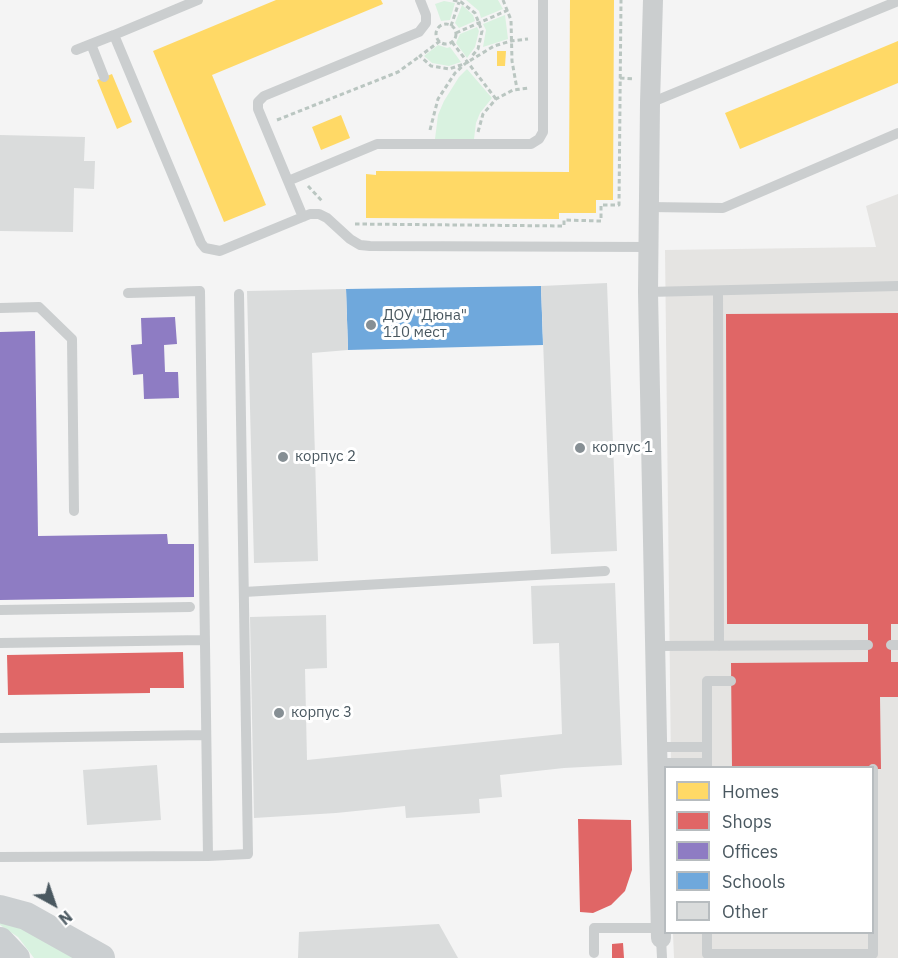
<!DOCTYPE html>
<meta charset="utf-8">
<style>
body{margin:0}
#map{position:relative;width:898px;height:958px;overflow:hidden;background:#f4f4f4;font-family:"IBM Plex Sans",sans-serif}
canvas{display:block}
.legend{position:absolute;left:664px;top:766px;width:210px;height:168px;box-sizing:border-box;background:#fff;border:2px solid #b7bcbf;margin:0;padding:8px 10px;list-style:none;font-size:18px;color:#4a5860}
.legend li{display:flex;align-items:center;gap:12px;height:30px}
.legend b{width:30px;border:2px solid #b7bcbf}
.north{position:absolute;left:24px;top:874px;width:60px;height:60px;-webkit-text-stroke:4px #fff;paint-order:stroke;rotate:140deg;font-size:16px;font-weight:700;line-height:24px;text-align:center;color:#4a5860}
.north::after{content:'';display:block;margin:auto;width:21px;height:27px;background:#4a5860;clip-path:polygon(50% 0,100% 100%,50% 72%,0 100%)}
</style>
<div id="map">
<canvas width="898" height="958"></canvas>
<ul class="legend">
<li><b style="height:16px;background:#ffd966"></b>Homes</li>
<li><b style="height:16px;background:#e06666"></b>Shops</li>
<li><b style="height:16px;background:#8e7cc3"></b>Offices</li>
<li><b style="height:16px;background:#6fa8dc"></b>Schools</li>
<li><b style="height:16px;background:#dadcdc"></b>Other</li>
</ul>
<div class="north">N</div>
</div>
<script>
const c = document.querySelector('canvas').getContext('2d');
c.lineJoin = 'round';
function fillPath(path, color) {
  c.fillStyle = color;
  c.fill(path, 'evenodd');
}
function toPath(rows) {
  const path = new Path2D();
  for (const r of rows) {
    if (r.length === 3) {
      path.moveTo(r[0] + r[2], r[1]);
      path.arc(r[0], r[1], r[2], 0, 2 * Math.PI);
      continue;
    }
    path.moveTo(r[0], r[1]);
    for (let i = 2; i < r.length; i += 2) path.lineTo(r[i], r[i + 1]);
  }
  return path;
}
function trace(path, color, width, dash) {
  c.strokeStyle = color;
  c.lineWidth = width;
  c.lineCap = dash ? 'butt' : 'round';
  c.setLineDash(dash || []);
  c.stroke(path);
}
function label(font, color, halo, rows, align = 'center') {
  c.font = font + ' "IBM Plex Sans",sans-serif';
  c.lineWidth = 6;
  c.setLineDash([]);
  c.textBaseline = 'middle';
  c.strokeStyle = halo;
  c.fillStyle = color;
  for (const [text, x, y, turn = 0] of rows) {
    c.save();
    c.translate(x, y);
    c.rotate((+turn || 0) * Math.PI / 180);
    c.textAlign = isNaN(turn) ? turn : align;
    if (halo) c.strokeText(text, 0, 0);
    c.fillText(text, 0, 0);
    c.restore();
  }
}
const commercial = toPath([
 [898,194,898,958,674,958,673,933,872,932,872,768,671,767,665,250,876,247,866,206]
]);
const green = toPath([
 [466,0,498,0,503,9,481,18,479,11],
 [444,1,455,3,450,20,441,21,435,4],
 [462,5,473,15,475,21,459,28,455,23],
 [505,15,508,39,483,47,486,30,483,24],
 [477,27,479,31,475,47,467,58,456,43,460,34],
 [438,45,447,48,450,47,461,62,449,66,432,63,424,56],
 [467,69,492,98,480,113,476,123,474,139,435,139,438,115,444,101,459,77],
 [0,917,80,958,34,958,18,937,0,925]
]);
const homes = toPath([
 [276,0,381,0,383,4,212,75,266,205,224,222,153,51],
 [570,0,614,0,613,200,596,200,596,213,559,213,559,219,366,218,366,174,376,175,376,171,569,172],
 [898,41,898,83,740,149,725,113],
 [497,51,506,51,505,66,497,66],
 [112,74,132,122,117,129,97,80],
 [341,115,350,138,321,150,312,127]
]);
const shops = toPath([
 [898,313,898,624,891,624,891,662,898,662,898,697,880,697,881,769,872,769,872,768,732,768,731,663,868,662,868,624,727,624,726,314],
 [183,652,184,688,150,688,150,693,8,695,7,655],
 [578,819,631,820,632,870,625,891,611,905,593,913,580,912],
 [623,943,624,958,612,958,612,944]
]);
const offices = toPath([
 [175,317,177,344,164,345,165,372,178,372,179,398,144,399,143,374,133,375,131,345,142,344,141,318],
 [35,331,38,536,167,534,168,544,194,544,194,597,0,600,0,332]
]);
const schools = toPath([
 [541,286,543,345,348,350,346,289]
]);
const building = toPath([
 [0,135,85,137,84,161,95,161,94,189,74,188,73,232,0,231],
 [607,283,617,551,551,554,541,286],
 [346,289,348,350,312,353,318,561,254,563,247,291],
 [615,583,622,765,564,768,500,775,502,797,479,799,480,813,406,818,405,806,336,813,254,818,250,617,326,615,327,668,305,669,307,760,562,734,559,643,533,644,531,586],
 [157,765,161,820,87,825,83,770],
 [439,924,458,958,298,958,299,932]
]);
const path = toPath([
 [453,0,461,2,475,13,482,31,478,49,471,57],
 [503,0,511,20,512,61,517,89],
 [446,34,10],
 [451,26,459,2],
 [456,33,508,10],
 [440,41,420,56,431,66,449,69,464,64],
 [452,42,496,99],
 [620,78,634,79],
 [277,120,398,72,420,56],
 [430,130,438,99,455,73,466,63,494,46,511,41,528,39],
 [478,132,483,114,496,99,513,90,529,88],
 [308,186,322,201],
 [355,224,564,226,564,220,601,221,601,205,619,205,621,0]
]);
const lane = toPath([
 [198,0,114,35,201,243,205,248,220,251,310,214,319,214,327,218,350,239,360,245,370,246,649,247],
 [91,44,104,77],
 [76,50,114,35],
 [650,103,898,1],
 [288,181,377,144,531,144,539,139,543,132,543,0],
 [649,207,723,208,898,133],
 [303,217,258,109,258,102,264,96,419,32,426,23,426,15,420,0],
 [718,291,719,646],
 [648,292,898,286],
 [0,308,39,307,72,339,74,511],
 [244,592,605,571],
 [0,610,190,607],
 [0,643,205,640],
 [891,645,898,645],
 [655,646,868,645],
 [0,738,206,735],
 [657,747,707,747],
 [657,763,707,763],
 [707,768,707,681,731,681],
 [208,856,248,854,239,294],
 [0,857,208,856,200,291,128,293],
 [707,932,707,954,873,954,873,769],
 [661,938,662,958],
 [594,953,594,928,661,928]
]);
const street = toPath([
 [653,0,650,103,648,292,661,938]
]);
const secondary = toPath([
 [0,909,26,916,101,958],
 [0,941,16,958]
]);
const markers = [
 [371,325,6,"#868f94"],
 [580,448,6,"#868f94"],
 [283,457,6,"#868f94"],
 [279,713,6,"#868f94"]
];
const poiNames = [
 ["ДОУ \"Дюна\"",383,316],
 ["110 мест",383,333],
 ["корпус 1",592,448],
 ["корпус 2",295,457],
 ["корпус 3",291,713]
];
fillPath(commercial, '#e5e4e2');
fillPath(green, '#d9f2e0');
fillPath(homes, '#ffd966');
fillPath(shops, '#e06666');
fillPath(offices, '#8e7cc3');
fillPath(schools, '#6fa8dc');
fillPath(building, '#dadcdc');
trace(path, '#bac6c1', 3, [4.5, 3]);
trace(lane, '#cbcecf', 10);
trace(street, '#cbcecf', 20);
trace(secondary, '#cbcfd1', 28);
for (const [x, y, r, color] of markers) {
  const dot = new Path2D();
  dot.arc(x, y, r, 0, 2 * Math.PI);
  c.fillStyle = color;
  c.fill(dot);
  trace(dot, '#fff', 2);
}
label('15px', '#4a5860', '#fff', poiNames, 'left');
</script>
